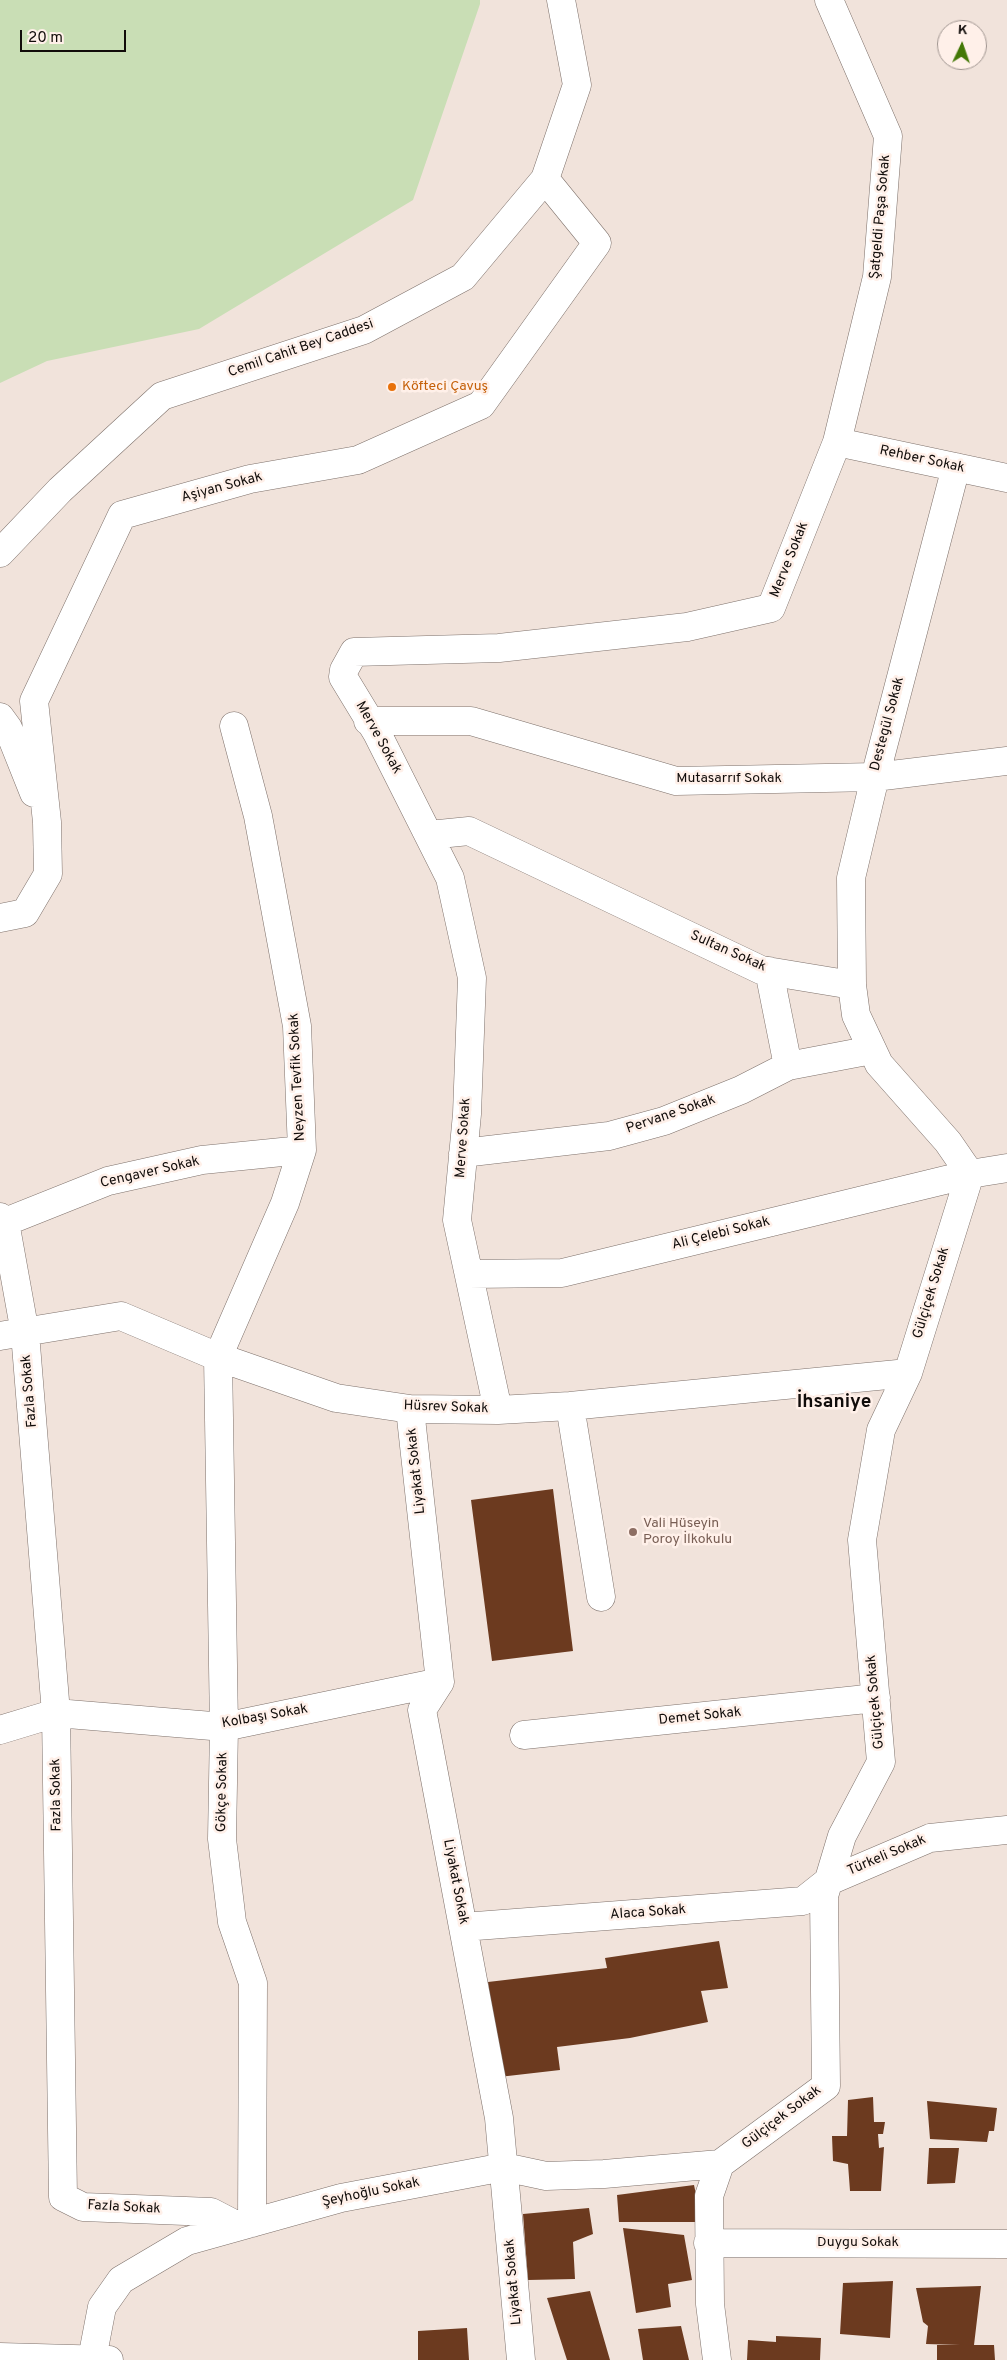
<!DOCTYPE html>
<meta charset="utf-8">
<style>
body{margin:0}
#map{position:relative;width:1007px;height:2360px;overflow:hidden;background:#f1e3db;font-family:Overpass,sans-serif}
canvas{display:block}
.north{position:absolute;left:937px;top:20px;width:50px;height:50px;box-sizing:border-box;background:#fff0e9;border:1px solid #a09590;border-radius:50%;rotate:3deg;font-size:14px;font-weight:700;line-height:20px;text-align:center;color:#110c0a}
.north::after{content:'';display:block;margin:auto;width:18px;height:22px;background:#437806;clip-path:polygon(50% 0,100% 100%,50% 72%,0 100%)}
.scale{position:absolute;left:20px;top:30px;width:106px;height:22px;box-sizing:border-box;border:2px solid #110c0a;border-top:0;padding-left:6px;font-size:15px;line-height:18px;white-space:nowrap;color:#110c0a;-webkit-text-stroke:4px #fff0e9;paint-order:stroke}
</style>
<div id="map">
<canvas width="1007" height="2360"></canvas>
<div class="north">K</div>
<div class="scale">20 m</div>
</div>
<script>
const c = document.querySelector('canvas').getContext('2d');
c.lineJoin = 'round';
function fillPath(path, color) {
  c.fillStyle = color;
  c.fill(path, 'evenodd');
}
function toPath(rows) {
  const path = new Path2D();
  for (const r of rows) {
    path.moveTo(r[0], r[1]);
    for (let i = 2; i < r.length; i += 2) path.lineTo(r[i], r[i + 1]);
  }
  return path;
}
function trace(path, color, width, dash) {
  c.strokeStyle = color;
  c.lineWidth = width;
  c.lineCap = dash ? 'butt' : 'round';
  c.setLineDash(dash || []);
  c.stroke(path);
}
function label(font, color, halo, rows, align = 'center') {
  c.font = font + ' Overpass,sans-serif';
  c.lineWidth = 5;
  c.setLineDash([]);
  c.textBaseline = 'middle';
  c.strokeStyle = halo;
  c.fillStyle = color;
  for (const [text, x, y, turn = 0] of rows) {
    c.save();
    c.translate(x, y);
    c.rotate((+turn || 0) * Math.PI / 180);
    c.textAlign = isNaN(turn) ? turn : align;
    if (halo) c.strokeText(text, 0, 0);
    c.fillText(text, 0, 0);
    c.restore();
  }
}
const green = toPath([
 [0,0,480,0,480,4,413,200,199,329,47,361,0,383]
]);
const building = toPath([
 [553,1489,573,1651,492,1661,471,1500],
 [719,1941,728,1988,701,1991,708,2022,630,2038,557,2047,560,2070,499,2077,488,1982,607,1968,605,1958],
 [873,2097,874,2122,885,2122,883,2134,878,2134,879,2148,884,2147,881,2191,850,2191,848,2164,833,2161,832,2136,847,2136,848,2100],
 [927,2101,997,2108,994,2131,989,2131,987,2142,930,2139],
 [929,2148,959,2148,955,2183,927,2184],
 [694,2185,698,2204,698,2222,619,2222,617,2195],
 [589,2208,593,2234,573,2242,575,2279,528,2280,523,2214],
 [623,2228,684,2235,692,2280,668,2284,671,2307,636,2313],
 [893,2281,890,2338,840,2334,843,2283],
 [981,2286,974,2345,994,2345,995,2360,937,2360,937,2345,960,2345,926,2344,928,2326,923,2322,916,2288],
 [590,2291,610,2360,567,2360,547,2298],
 [681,2326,689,2360,643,2360,638,2329],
 [467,2328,469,2360,418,2360,418,2331],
 [776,2336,821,2338,820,2360,747,2360,748,2340,776,2342]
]);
const minor = toPath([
 [837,442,1007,478],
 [0,553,60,490,162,396,364,330,463,277,545,179,577,85,561,0],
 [0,717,8,728,34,793],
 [368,721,471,721,676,781,875,777,1007,761],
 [234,726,258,816,297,1026,302,1150,285,1203,218,1357,224,1727,222,1839,232,1922,253,1983,252,2223],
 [429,835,469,831,761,970,852,985,856,1015,879,1064,948,1142,970,1174],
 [0,918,25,913,48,874,47,822,34,701,122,515,250,479,358,460,481,405,597,243,545,179],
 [769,971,788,1066],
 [852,985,851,878,875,777,956,467],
 [463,1153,609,1136,664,1121,741,1090,788,1066,872,1050],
 [0,1217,5,1222,25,1333,56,1713,63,2197,83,2207,211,2212,238,2226],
 [5,1222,108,1181,202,1160,302,1150],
 [469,1274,562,1273,970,1174,1007,1168],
 [0,1336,121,1316,218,1357,336,1398,410,1409,498,1410,570,1406,908,1373],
 [570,1406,601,1597],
 [410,1409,440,1682,422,1710,499,2118,521,2360],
 [498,1410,457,1220,467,1114,472,978,450,878,377,733,343,677,344,670,354,652,499,648,687,627,771,608,837,442,877,277,888,136,829,0],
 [0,1730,56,1713,224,1727,440,1682],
 [524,1735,876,1698],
 [463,1927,803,1901,827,1882,930,1838,1007,1830],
 [708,2243,1007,2244],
 [0,2357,109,2360],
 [92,2359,102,2307,121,2280,187,2241,341,2198,504,2167,546,2176,604,2174,720,2164],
 [717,2360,710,2304,709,2196,720,2164,826,2086,824,1896,842,1836,881,1762,862,1540,881,1430,908,1373,970,1174]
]);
const markers = [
 [392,387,5,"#e8710a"],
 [633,1532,5,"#8d6e63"]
];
const streetNames = [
 ["Şatgeldi Paşa Sokak",881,217,-85],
 ["Cemil Cahit Bey Caddesi",301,349,-19],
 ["Rehber Sokak",922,460,12],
 ["Aşiyan Sokak",222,488,-15],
 ["Merve Sokak",790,560,-68],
 ["Destegül Sokak",888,724,-75],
 ["Merve Sokak",378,738,61],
 ["Mutasarrıf Sokak",729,779],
 ["Sultan Sokak",728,952,24],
 ["Neyzen Tevfik Sokak",298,1077,-93],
 ["Pervane Sokak",671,1115,-19],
 ["Merve Sokak",464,1138,-86],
 ["Cengaver Sokak",150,1173,-13],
 ["Ali Çelebi Sokak",721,1234,-14],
 ["Gülçiçek Sokak",932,1293,-73],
 ["Fazla Sokak",30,1391,-95],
 ["Hüsrev Sokak",446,1408,2],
 ["Liyakat Sokak",417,1471,-96],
 ["Gülçiçek Sokak",876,1702,-95],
 ["Kolbaşı Sokak",265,1717,-10],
 ["Demet Sokak",700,1717,-6],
 ["Gökçe Sokak",223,1792,-89],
 ["Fazla Sokak",57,1795,-91],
 ["Türkeli Sokak",887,1856,-23],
 ["Liyakat Sokak",455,1882,79],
 ["Alaca Sokak",648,1913,-4],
 ["Gülçiçek Sokak",782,2118,-37],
 ["Şeyhoğlu Sokak",371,2193,-12],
 ["Fazla Sokak",124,2208,3],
 ["Duygu Sokak",858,2243],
 ["Liyakat Sokak",514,2282,-95]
];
const foodNames = [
 ["Köfteci Çavuş",402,387]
];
const educationNames = [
 ["Vali Hüseyin",643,1524],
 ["Poroy İlkokulu",643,1540]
];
const districtNames = [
 ["İhsaniye",834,1403]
];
fillPath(green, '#c9deb5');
fillPath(building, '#6c3a1f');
trace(minor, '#7e716b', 29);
trace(minor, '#fff', 28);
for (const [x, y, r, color] of markers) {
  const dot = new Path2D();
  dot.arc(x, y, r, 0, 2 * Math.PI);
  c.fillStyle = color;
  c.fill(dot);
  trace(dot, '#fff0e9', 2);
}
label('14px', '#110c0a', '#fff0e9', streetNames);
label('14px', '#c56008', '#fff0e9', foodNames, 'left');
label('14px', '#785e54', '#fff0e9', educationNames, 'left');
label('bold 19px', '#110c0a', '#fff0e9', districtNames);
</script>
